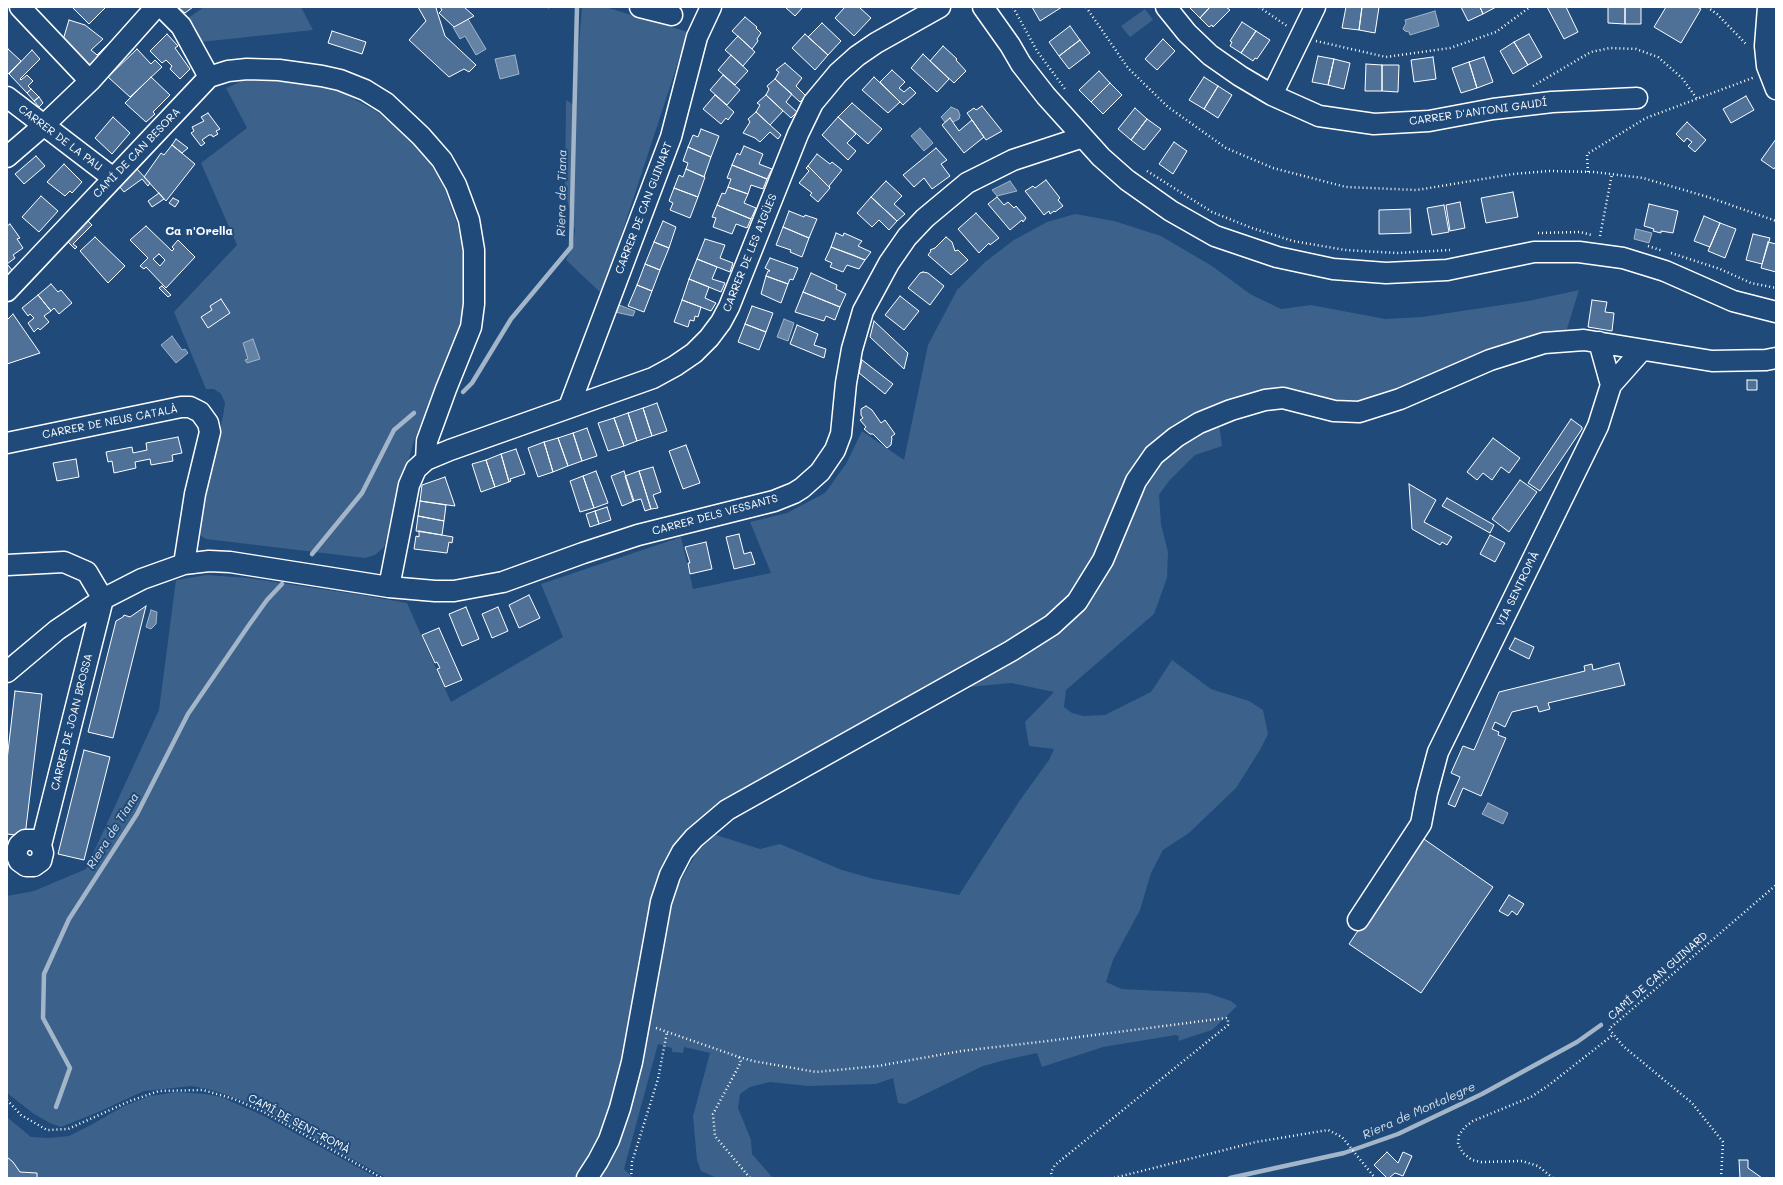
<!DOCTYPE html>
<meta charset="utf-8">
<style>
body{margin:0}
#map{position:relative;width:1783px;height:1185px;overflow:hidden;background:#1f4a7a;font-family:Mali,sans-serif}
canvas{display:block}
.frame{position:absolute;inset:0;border:8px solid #fff;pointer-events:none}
</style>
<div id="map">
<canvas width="1783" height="1185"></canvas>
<div class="frame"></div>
</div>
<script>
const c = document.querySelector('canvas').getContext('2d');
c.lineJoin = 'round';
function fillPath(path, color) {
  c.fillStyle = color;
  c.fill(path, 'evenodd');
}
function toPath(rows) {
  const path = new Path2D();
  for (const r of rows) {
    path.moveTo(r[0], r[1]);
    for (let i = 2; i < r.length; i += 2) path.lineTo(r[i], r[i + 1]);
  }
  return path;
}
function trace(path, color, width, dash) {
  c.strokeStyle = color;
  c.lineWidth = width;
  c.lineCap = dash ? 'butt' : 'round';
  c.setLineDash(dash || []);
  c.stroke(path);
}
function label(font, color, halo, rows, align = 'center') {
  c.font = font + ' Mali,sans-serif';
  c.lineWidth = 4;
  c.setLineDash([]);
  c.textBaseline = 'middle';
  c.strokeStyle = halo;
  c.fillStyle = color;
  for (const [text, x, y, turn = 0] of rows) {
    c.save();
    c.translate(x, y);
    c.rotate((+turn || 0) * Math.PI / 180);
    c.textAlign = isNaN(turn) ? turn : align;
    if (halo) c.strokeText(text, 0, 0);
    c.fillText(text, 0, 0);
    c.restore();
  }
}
const green = toPath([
 [204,7,301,7,313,30,201,42,188,18],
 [582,7,605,7,688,32,602,294,566,260,573,244,575,230,565,192,566,100,574,105],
 [1145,9,1153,20,1130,37,1121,26],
 [261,78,281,78,321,86,341,92,376,111,408,137,434,169,444,187,458,226,465,266,463,307,459,327,453,346,414,441,384,547,375,555,365,558,206,539,201,536,197,529,198,522,223,416,225,403,221,394,214,389,206,389,174,312,237,245,201,163,247,128,226,88,242,81],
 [1075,214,1114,221,1161,236,1212,266,1250,294,1281,309,1311,305,1385,319,1422,317,1528,301,1579,290,1566,332,1404,389,1363,403,1328,401,1288,393,1180,428,1072,593,1052,614,676,845,612,1106,592,1157,576,1178,387,1178,247,1102,212,1090,192,1086,144,1091,96,1113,61,1127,50,1123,34,1114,7,1093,7,896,34,891,86,869,159,710,176,580,207,575,248,578,368,596,407,603,451,702,563,637,541,584,681,537,693,589,771,573,750,522,787,513,825,493,846,464,862,431,904,460,928,345,957,290,985,262,1014,240,1047,222],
 [1219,424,1222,446,1195,455,1169,481,1159,495,1161,524,1168,552,1167,578,1154,614,1066,690,1064,707,1072,713,1083,716,1105,715,1151,692,1172,660,1211,689,1249,701,1263,710,1268,734,1260,750,1236,788,1189,833,1163,850,1151,873,1140,910,1113,960,1106,982,1122,989,1207,993,1231,1001,1237,1006,1212,1030,1178,1041,1179,1037,1176,1035,1103,1047,1042,1067,1037,1053,1005,1060,983,1066,905,1104,898,1103,893,1078,876,1084,808,1086,770,1082,750,1087,740,1094,738,1108,751,1140,752,1154,773,1178,717,1178,701,1171,697,1160,693,1116,710,1053,684,1047,683,1053,672,1052,672,1048,658,1044,624,1169,633,1178,600,1178,631,1104,671,908,677,887,698,850,713,834,760,849,780,844,842,870,874,879,959,895,1020,800,1049,760,1054,749,1029,746,1025,722,1054,692,1011,683,959,688,1043,641,1124,523,1148,480,1163,460,1183,444],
 [176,1092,206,1094,221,1097,264,1116,377,1178,7,1178,7,1117,31,1137,49,1138,69,1136,89,1126,124,1106,150,1096]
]);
const water = toPath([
 [1435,11,1439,26,1410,35,1409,32,1405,31,1403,29,1406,23,1405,20,1435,11],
 [468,19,486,49,476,55,465,36,460,39,453,27,468,19],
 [515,55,519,74,500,79,495,59,515,55],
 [951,107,958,110,960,115,959,119,953,122,950,119,945,122,941,117,951,107],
 [920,128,933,143,924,151,911,136,920,128],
 [1010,181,1017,191,997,196,992,190,1010,181],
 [1636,229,1652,233,1649,243,1634,239,1636,229],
 [619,305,635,311,633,316,615,312,619,305],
 [784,319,794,323,788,341,777,337,784,319],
 [172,336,182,350,185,349,188,353,176,363,161,345,172,336],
 [253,339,260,359,247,363,245,360,248,359,243,343,253,339],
 [151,610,157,612,156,624,151,629,146,627,151,610],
 [1488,803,1508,813,1503,824,1482,814,1488,803]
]);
const stream = toPath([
 [463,392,472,383,511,319,571,247,577,7],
 [312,554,362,493,394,430,414,413],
 [56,1107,70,1068,43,1018,44,974,69,919,137,814,188,714,249,625,267,600,282,584],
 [1230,1178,1344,1153,1398,1134,1482,1094,1577,1042,1601,1025]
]);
const building = toPath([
 [72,7,103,7,105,8,89,24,72,7],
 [178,7,193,7,185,13,178,7],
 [418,7,439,7,436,8,445,36,476,65,469,72,464,69,449,77,409,40,426,21,418,7],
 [440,7,464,7,474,16,454,27,439,13,442,10,440,7],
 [785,7,803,7,795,16,785,7],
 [845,7,859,7,871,18,854,36,835,18,845,7],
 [1032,7,1062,7,1040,21,1032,7],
 [1190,7,1210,7,1200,18,1190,8,1190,7],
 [1210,7,1226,7,1230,10,1213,27,1212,25,1209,27,1200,18,1210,7],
 [1346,7,1362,7,1359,30,1342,28,1346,7],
 [1362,7,1379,7,1375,33,1359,30,1362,7],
 [1461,7,1480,7,1483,14,1468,21,1461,7],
 [1480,7,1496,7,1483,14,1480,7],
 [1547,7,1566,7,1578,32,1564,39,1547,7],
 [1608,7,1625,7,1625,24,1608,23,1608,7],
 [1641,7,1641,24,1625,24,1625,7,1641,7],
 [1666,7,1697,7,1701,9,1681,43,1654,27,1666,7],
 [745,17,757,27,756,28,761,33,757,39,758,41,752,49,732,31,745,17],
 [69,20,85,25,103,39,91,50,97,55,108,44,112,48,91,69,63,40,69,20],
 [1242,22,1256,31,1241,53,1230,46,1232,42,1230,41,1242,22],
 [822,23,841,41,828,55,808,37,822,23],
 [1070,26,1080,40,1059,56,1049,42,1070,26],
 [332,31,366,42,362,54,328,43,332,31],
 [1256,31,1270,40,1257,59,1255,58,1253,61,1241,53,1256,31],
 [167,34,178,46,175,48,190,69,180,79,170,69,172,66,166,60,162,63,150,51,167,34],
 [805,34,828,55,815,70,792,48,805,34],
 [1529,34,1542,57,1528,65,1514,42,1529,34],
 [738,36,755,52,743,66,725,50,738,36],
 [1163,39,1175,51,1157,70,1145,59,1163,39],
 [1080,40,1090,53,1069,69,1059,56,1080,40],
 [1514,42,1528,65,1513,74,1500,51,1514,42],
 [943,46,957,59,956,60,966,71,954,83,930,61,943,46],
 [8,49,21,61,7,75,7,50,8,49],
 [137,49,151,64,155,60,162,67,130,97,108,77,137,49],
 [32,50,40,59,20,79,21,80,27,75,33,81,28,86,31,89,27,93,9,74,32,50],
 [923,54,949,79,937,92,911,68,923,54],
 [731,55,748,71,735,85,718,70,731,55],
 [1318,56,1334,59,1328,85,1312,82,1318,56],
 [1433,57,1436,79,1414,82,1411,60,1433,57],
 [1484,57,1493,82,1477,88,1469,62,1484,57],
 [1334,59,1350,63,1344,89,1328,85,1334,59],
 [1469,62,1477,88,1461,93,1452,68,1469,62],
 [785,63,802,78,796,86,806,96,800,102,775,79,779,72,776,70,785,63],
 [1366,64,1382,65,1382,91,1365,91,1366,64],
 [1382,65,1399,65,1398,92,1382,91,1382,65],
 [892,70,905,82,899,88,904,92,910,87,916,93,903,105,880,82,892,70],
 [1099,71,1110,83,1091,102,1079,90,1099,71],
 [723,75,740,90,727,105,710,90,723,75],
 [151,77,170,95,153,112,155,114,146,122,125,103,151,77],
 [874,77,900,102,888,113,862,90,874,77],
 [1204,77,1218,86,1204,109,1189,100,1204,77],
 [775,79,792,94,786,102,797,112,791,118,766,95,769,89,767,86,775,79],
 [1110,83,1122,95,1103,114,1091,102,1110,83],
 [1218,86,1232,95,1218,118,1204,109,1218,86],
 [31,89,39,97,34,101,27,93,31,89],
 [715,95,734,112,728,120,726,118,721,124,703,109,715,95],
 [766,95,783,111,770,125,756,112,760,105,757,103,766,95],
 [1746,96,1754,110,1731,123,1723,109,1746,96],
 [39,97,43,103,39,107,34,101,39,97],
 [852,103,882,129,868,144,838,117,852,103],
 [982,106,1002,131,986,140,967,113,974,108,976,110,982,106],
 [1135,108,1147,119,1131,140,1118,129,1135,108],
 [756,112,781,135,778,139,770,132,760,142,755,138,743,133,750,122,748,119,756,112],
 [208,113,220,129,216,131,218,134,213,137,212,135,209,135,202,140,205,143,201,146,191,133,194,131,192,127,204,121,201,117,208,113],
 [113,117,130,133,112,154,95,138,113,117],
 [838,117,856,134,847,143,856,151,848,160,822,135,838,117],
 [950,118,959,131,972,120,984,137,964,153,942,125,950,118],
 [1147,119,1161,129,1144,150,1131,140,1147,119],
 [1687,122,1706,140,1695,152,1688,146,1692,142,1687,138,1684,142,1676,134,1687,122],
 [701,129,719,136,711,157,688,147,693,135,698,137,701,129],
 [176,139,188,148,182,153,172,145,176,139],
 [1776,139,1776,166,1774,169,1761,160,1776,139],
 [1174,142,1187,151,1173,174,1159,164,1174,142],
 [172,145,195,164,166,201,144,177,161,153,164,155,172,145],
 [744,146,763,154,759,164,772,169,767,179,732,165,737,153,740,155,744,146],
 [688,147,711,157,704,177,686,169,688,163,683,161,688,147],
 [936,148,947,160,941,164,950,176,932,189,924,178,914,187,903,175,936,148],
 [817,154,830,164,832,162,842,170,829,186,830,188,808,166,817,154],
 [36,156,45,166,24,184,15,174,36,156],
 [64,164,82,182,72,193,70,191,65,196,47,182,64,164],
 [732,165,767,179,763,189,751,185,748,194,728,187,731,179,727,178,732,165],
 [808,166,830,188,818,202,810,195,812,193,799,183,809,171,806,168,808,166],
 [136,168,150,183,148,186,142,179,124,192,119,186,136,168],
 [686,169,705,177,698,197,674,188,679,175,683,177,686,169],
 [1046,180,1060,198,1058,200,1063,206,1055,212,1054,211,1050,214,1049,211,1044,215,1025,191,1033,186,1035,188,1046,180],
 [886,181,902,196,894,204,905,214,897,221,871,197,886,181],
 [728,187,748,194,744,203,756,208,751,219,717,205,722,193,725,194,728,187],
 [674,188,698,197,690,218,670,210,673,203,669,201,674,188],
 [1513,192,1518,217,1486,223,1481,198,1513,192],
 [159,193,164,199,152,207,148,201,159,193],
 [41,196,58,211,39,232,22,217,41,196],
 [871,197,897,221,889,230,879,220,872,227,857,213,871,197],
 [997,197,1004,205,1008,202,1014,208,1016,206,1026,218,1023,222,1022,220,1010,230,988,204,997,197],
 [173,198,179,201,175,207,169,203,173,198],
 [1460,202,1465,228,1450,231,1446,205,1460,202],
 [1649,204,1678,211,1673,233,1661,231,1661,233,1653,231,1654,229,1644,226,1649,204],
 [717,205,751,219,747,228,736,224,732,234,713,227,716,218,712,217,717,205],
 [1444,205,1449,232,1432,235,1427,208,1444,205],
 [1410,209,1411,233,1379,234,1379,210,1410,209],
 [789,211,804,217,805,215,817,219,809,238,783,227,789,211],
 [976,213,999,238,990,245,989,243,979,253,958,229,976,213],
 [1704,216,1720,223,1710,247,1694,241,1704,216],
 [87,220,92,225,73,244,77,247,75,249,67,241,87,220],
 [663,221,676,227,669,248,654,242,663,221],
 [1720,223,1736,229,1725,258,1708,251,1720,223],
 [10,224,20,238,17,239,23,248,13,255,15,258,7,264,7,226,10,224],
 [146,226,172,251,174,249,172,247,178,240,195,257,166,288,146,267,144,269,140,266,148,258,130,240,146,226],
 [159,254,165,260,160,266,153,259,159,254],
 [783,227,809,238,802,257,790,252,791,250,776,245,783,227],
 [836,233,843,236,844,233,862,241,858,246,871,252,865,260,831,247,836,233],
 [1753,234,1770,238,1762,264,1746,260,1753,234],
 [95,237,125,266,108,283,80,251,95,237],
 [946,237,952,242,955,251,958,250,968,260,951,275,928,255,931,251,930,250,935,248,946,237],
 [705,239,725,245,720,258,733,263,730,272,697,259,705,239],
 [654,242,669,248,660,270,645,264,654,242],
 [1768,242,1776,244,1776,272,1761,268,1768,242],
 [831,247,853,255,865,260,859,269,847,265,843,272,830,267,832,263,825,260,831,247],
 [770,258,798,268,793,280,790,279,788,284,766,276,768,271,770,271,765,268,770,258],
 [697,259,717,267,712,279,725,283,721,292,689,279,697,259],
 [7,264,12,270,7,275,7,264],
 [645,264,660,270,652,291,637,285,645,264],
 [923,272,928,273,944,286,930,305,908,288,920,273,923,272],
 [811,273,837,285,836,289,846,294,840,307,803,292,811,273],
 [766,276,788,284,781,303,761,294,766,276],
 [689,279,709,287,705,298,716,303,711,311,682,300,689,279],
 [51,284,58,292,61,290,72,303,59,314,54,308,51,311,38,295,51,284],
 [637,285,652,291,644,312,628,306,637,285],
 [162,286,171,295,168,297,159,288,162,286],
 [803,292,840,307,835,320,826,316,824,321,795,312,803,292],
 [38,295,51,311,44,316,49,322,40,330,38,328,34,332,28,323,34,318,30,314,28,316,22,308,38,295],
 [900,296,919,311,904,330,885,315,900,296],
 [221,299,230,313,208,328,201,317,212,310,210,306,221,299],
 [682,300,701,307,698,317,695,316,694,321,690,320,688,327,674,322,682,300],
 [1592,300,1607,302,1605,312,1614,313,1612,331,1588,327,1592,300],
 [752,306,773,313,766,332,745,324,752,306],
 [13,314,40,353,7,364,7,320,13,314],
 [874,321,908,353,904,369,870,337,874,321],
 [745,324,766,332,759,350,738,342,745,324],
 [797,325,818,334,814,345,826,349,824,358,790,344,797,325],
 [862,360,893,384,885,394,859,373,862,360],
 [1747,380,1757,380,1757,390,1747,390,1747,380],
 [657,403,667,431,652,436,643,408,657,403],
 [866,406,872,410,881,423,885,420,895,434,891,437,892,438,891,445,887,448,873,434,870,434,864,429,866,427,860,420,863,418,861,415,861,409,866,406],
 [643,408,652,436,637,441,628,413,643,408],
 [628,413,637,441,624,446,614,418,628,413],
 [614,418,624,446,608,451,598,423,614,418],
 [1571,419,1582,427,1582,429,1540,491,1528,483,1571,419],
 [587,428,597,456,582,461,573,433,587,428],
 [573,433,582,461,568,466,558,438,573,433],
 [178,437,182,453,172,455,173,461,151,465,150,459,135,462,136,468,114,473,112,461,108,462,106,452,132,447,133,453,147,450,146,443,178,437],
 [558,438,568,466,553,472,544,442,558,438],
 [1493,438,1520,458,1509,473,1501,467,1492,480,1483,473,1477,480,1467,472,1493,438],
 [544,442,553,472,538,477,528,448,544,442],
 [686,445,700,483,683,489,669,451,686,445],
 [516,449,525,474,510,479,511,481,509,482,501,454,516,449],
 [501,454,509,482,495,487,486,460,501,454],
 [76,459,79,477,57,481,53,463,76,459],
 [486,460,495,487,481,492,472,464,486,460],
 [653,467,661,492,653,495,658,508,651,509,639,471,653,467],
 [596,471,608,503,594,508,583,476,596,471],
 [624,471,634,501,622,506,611,476,624,471],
 [639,471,651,509,645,511,641,499,633,501,625,476,639,471],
 [583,476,594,508,580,512,570,481,583,476],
 [445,477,455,506,420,501,422,485,445,477],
 [1520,480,1537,492,1509,532,1492,519,1520,480],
 [1409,484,1436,500,1424,522,1452,537,1447,545,1442,542,1440,545,1412,529,1409,484],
 [1447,498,1494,525,1490,533,1442,506,1447,498],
 [420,501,446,505,444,521,418,516,420,501],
 [607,507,611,520,599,524,595,511,607,507],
 [595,511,599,524,590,527,586,514,595,511],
 [418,516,444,521,442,535,416,531,418,516],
 [419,531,453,537,452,543,449,542,447,553,414,549,416,536,419,537,419,531],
 [739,534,744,554,751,552,755,564,734,569,726,537,739,534],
 [1490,535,1505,543,1495,562,1480,554,1490,535],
 [706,542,712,569,690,574,688,563,690,563,685,547,706,542],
 [529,595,540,618,519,628,509,605,529,595],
 [146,606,113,738,88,732,116,621,123,617,124,615,130,617,146,606],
 [466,607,479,639,462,646,449,614,466,607],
 [498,607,508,631,492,638,482,614,498,607],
 [439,628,462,680,445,687,437,669,440,668,437,662,435,663,422,635,439,628],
 [1515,638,1534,647,1529,659,1509,649,1515,638],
 [1619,663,1625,685,1548,703,1550,709,1539,712,1537,706,1512,712,1505,727,1495,722,1492,729,1499,732,1498,735,1506,738,1481,796,1463,788,1455,807,1448,804,1460,777,1451,773,1463,746,1474,750,1499,692,1585,671,1584,666,1592,664,1593,670,1619,663],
 [15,691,42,694,25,836,7,834,7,760,15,691],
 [84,750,110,757,84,860,58,854,84,750],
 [1421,837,1493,887,1421,993,1349,944,1421,837],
 [1509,895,1524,904,1517,915,1512,911,1508,916,1499,911,1509,895],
 [1387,1152,1398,1163,1403,1152,1412,1156,1403,1176,1395,1173,1389,1178,1387,1178,1374,1165,1387,1152],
 [7,1157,13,1162,20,1172,37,1173,37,1178,7,1178,7,1157],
 [1739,1160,1748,1160,1748,1168,1762,1178,1740,1178,1739,1160]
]);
const path = toPath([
 [548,7,552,7],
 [1013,7,1037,51,1065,89],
 [1086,7,1128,68,1168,107,1226,148,1273,168,1346,187,1417,190,1513,174,1549,171,1594,172,1643,178,1708,197,1776,221],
 [1259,7,1287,26],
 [1707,7,1717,14,1747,45],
 [1316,41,1386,57,1450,48,1496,32,1530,7],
 [1533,86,1591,52,1610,48,1636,49,1658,57,1682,78,1697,99],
 [1147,171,1212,212,1252,228,1293,241,1345,250,1397,253,1450,250],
 [1588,172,1587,154,1646,118,1755,77],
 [1538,233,1580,232,1592,235],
 [1600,236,1612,174],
 [1648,246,1663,251],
 [1671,253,1720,269,1751,283,1776,288],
 [656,1028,739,1057,741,1062,713,1114,715,1136,750,1178],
 [739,1057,753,1061,816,1072,878,1066,961,1051,1048,1041,1226,1018,1228,1019,1228,1025,1055,1165,1051,1172,1052,1178],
 [7,1100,21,1115,47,1130,68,1129,130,1101,159,1091,203,1090,234,1099,264,1112,382,1178],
 [631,1178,632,1162,658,1079,667,1032],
 [1114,1178,1256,1142,1328,1130,1342,1137,1375,1178],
 [1553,1178,1538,1166,1522,1161,1481,1162,1472,1160,1463,1153,1458,1144,1459,1135,1465,1127,1473,1121,1531,1097,1549,1085,1614,1034],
 [1721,1178,1723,1142,1692,1103,1623,1046,1609,1029,1776,885]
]);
const minor = toPath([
 [20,7,90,81],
 [640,7,672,15],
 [983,7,1010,45,1021,64,1046,96,1101,157,1127,180,1171,211,1215,236,1277,257,1333,269,1386,273,1447,270,1534,252,1579,252,1623,258,1665,271,1733,301,1776,312],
 [1166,7,1187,33,1210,55,1240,76,1272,95,1319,116,1374,124,1429,121,1493,109,1552,102,1637,98],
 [1768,7,1765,46,1767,66,1776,89],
 [209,77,228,71,247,69,279,70,322,76,340,80,365,90,386,103,421,136,442,160,456,185,469,220,474,250,474,304,471,327,446,389,427,441,426,460],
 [1272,95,1315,7],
 [7,97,113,178],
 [7,157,43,126,90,81,156,7],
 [7,291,209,77,181,26,162,7],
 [1599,342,1611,385],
 [569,407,671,137,697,37,711,7],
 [7,443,181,407,190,407,200,412,208,423,210,432,195,494,184,564],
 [7,565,64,562,87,572,103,599,41,845,43,853,41,861,34,866,26,866,19,861,16,853,19,845,25,840,34,840,41,845],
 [389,587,409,485,416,469,426,460,450,450,653,378,675,366,694,353,709,338,721,322,729,307,798,134,813,103,838,73,857,56,876,43,940,7],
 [7,672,57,630,103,599,142,579,184,564,209,561,230,562,389,587,435,591,454,591,503,582,583,553,638,535,774,501,794,493,802,488,820,472,835,450,841,434,846,383,852,349,863,311,889,263,907,237,925,218,967,183,1013,160,1083,137],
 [1358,920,1421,824,1427,793,1438,752,1598,426,1611,385,1642,350],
 [587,1178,598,1161,609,1140,620,1108,632,1062,661,902,670,875,682,852,694,838,727,810,1011,651,1052,625,1077,602,1103,560,1136,481,1154,455,1176,437,1199,423,1231,410,1265,400,1283,398,1334,411,1359,412,1400,399,1490,360,1544,343,1584,340,1712,361,1766,360,1776,358]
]);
const streetNames = [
 ["CARRER D'ANTONI GAUDÍ",1478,112,-8],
 ["CARRER DE LA PAU",60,138,37],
 ["CAMÍ DE CAN BESORA",137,153,-46],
 ["CARRER DE CAN GUINART",644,208,-69],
 ["CARRER DE LES AIGÜES",750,253,-68],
 ["CARRER DE NEUS CATALÀ",110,422,-11],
 ["CARRER DELS VESSANTS",715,515,-15],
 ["VIA SENTROMÀ",1518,589,-64],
 ["CARRER DE JOAN BROSSA",72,722,-76],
 ["CAMÍ DE CAN GUINARD",1658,976,-41],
 ["CAMÍ DE SENT-ROMÀ",299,1124,28]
];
const waterNames = [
 ["Riera de Tiana",562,193,-89],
 ["Riera de Tiana",113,831,-58],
 ["Riera de Montalegre",1419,1111,-24]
];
const neighbourhoodNames = [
 ["Ca n'Orella",199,231]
];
fillPath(green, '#3c618b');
fillPath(water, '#6583a4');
trace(water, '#a3b5c8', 1);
trace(stream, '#a3b5c8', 4.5);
fillPath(building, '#507197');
trace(building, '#fff', 1);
trace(minor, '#fff', 23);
trace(path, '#fff', 2.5, [1, 3]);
trace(minor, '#1f4a7a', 20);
label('11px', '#fff', '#1f4a7a', streetNames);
label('italic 12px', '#d8e0e8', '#1f4a7a', waterNames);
label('bold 12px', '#fff', '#1f4a7a', neighbourhoodNames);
</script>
